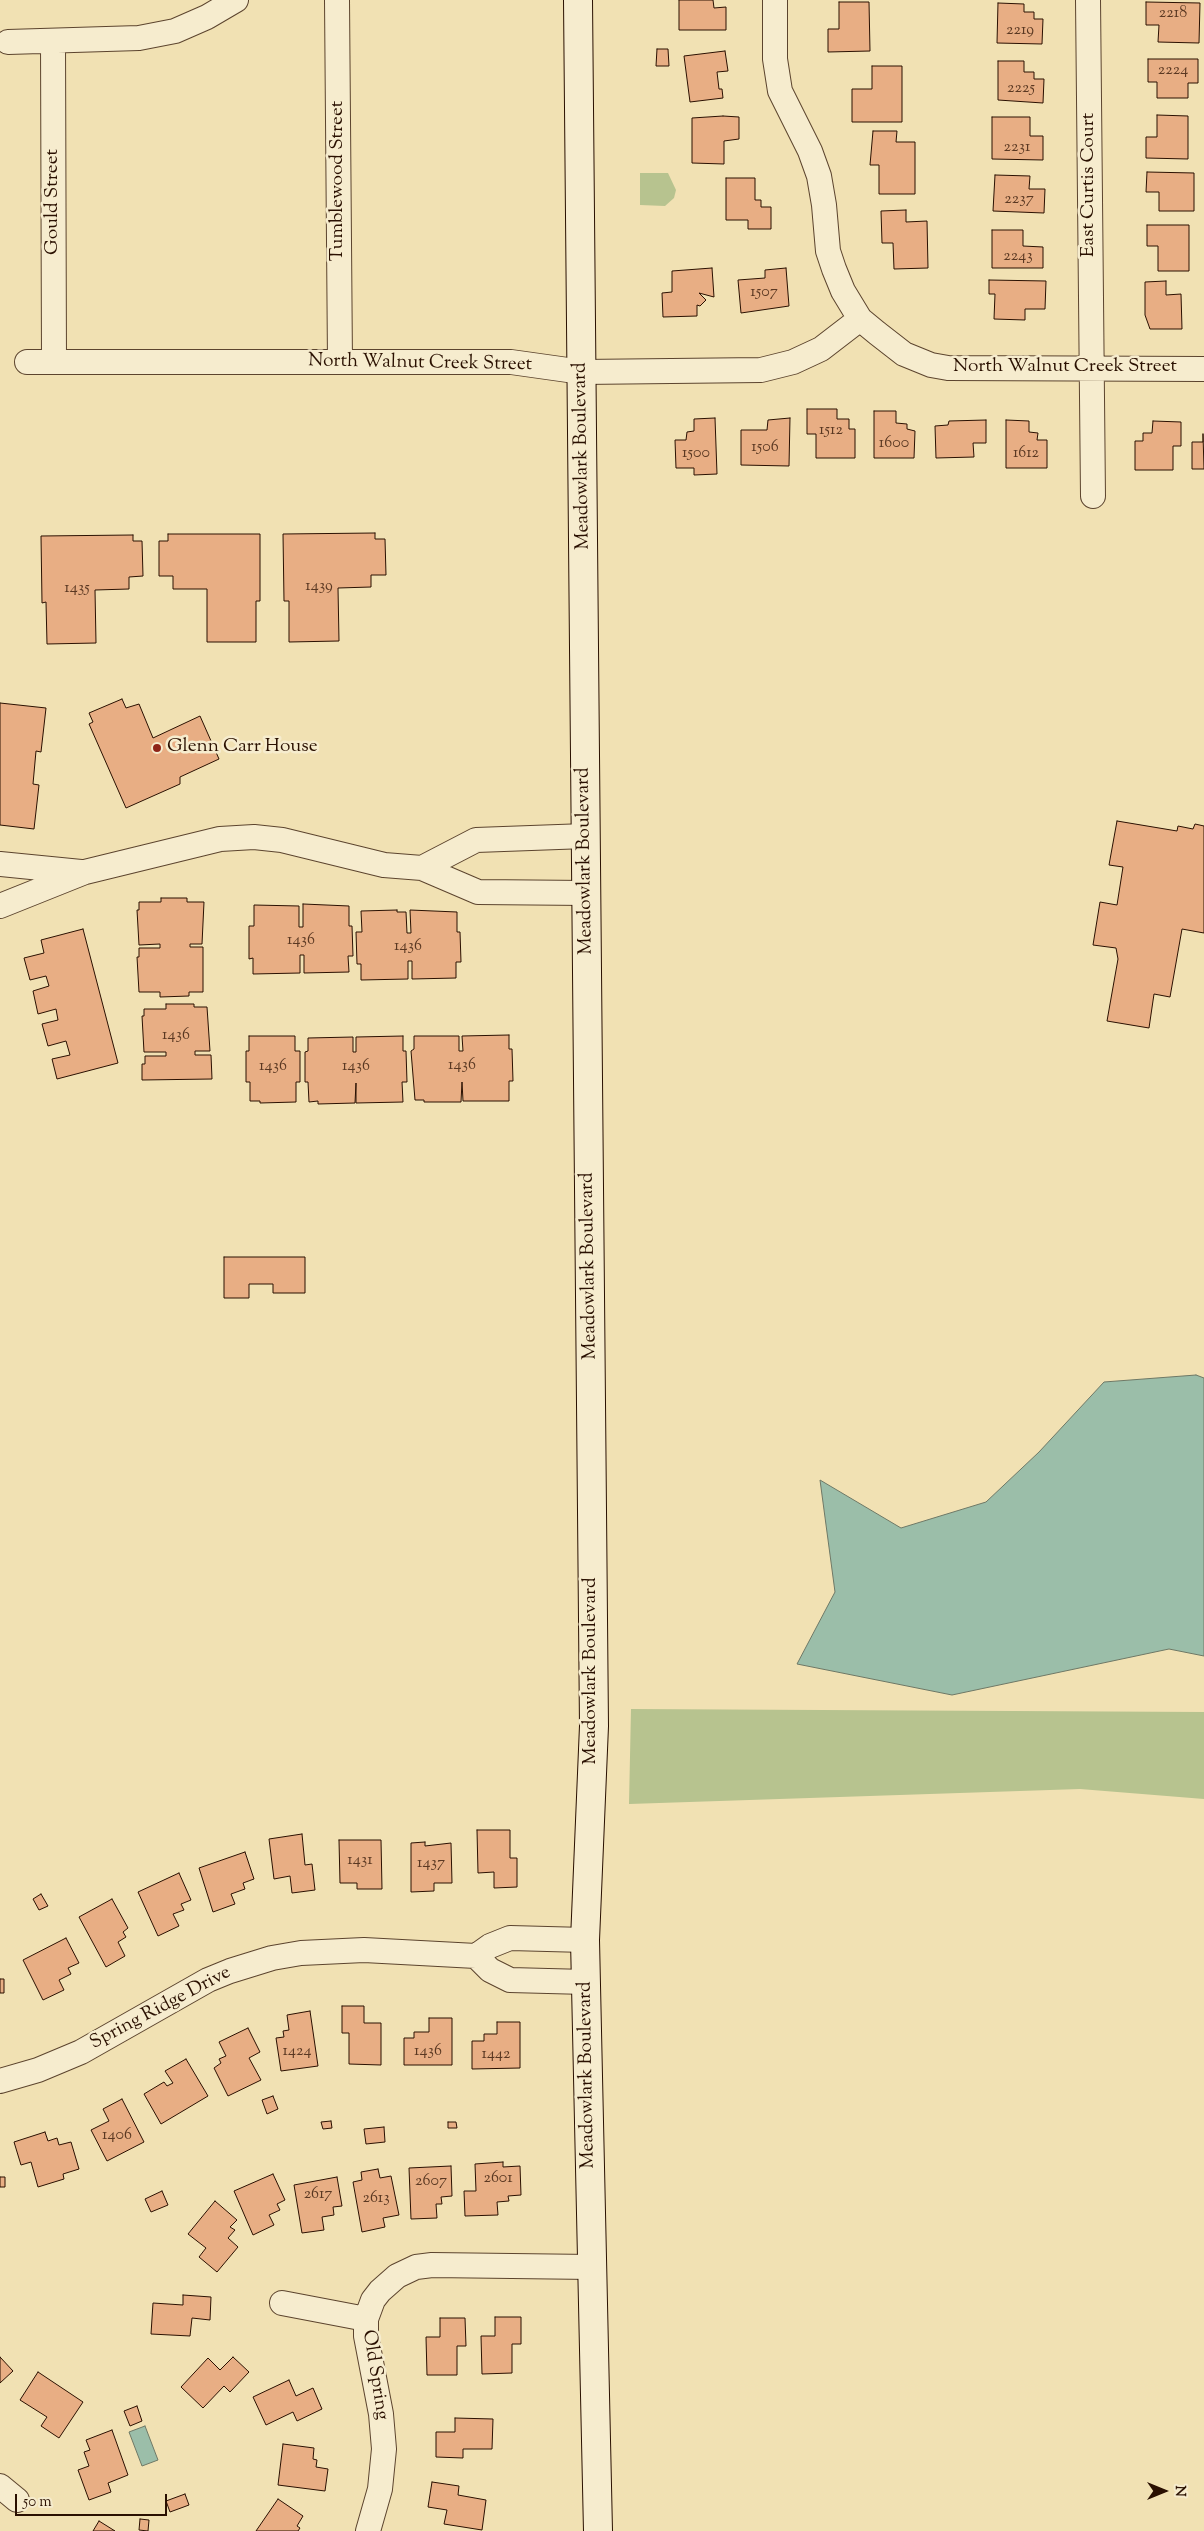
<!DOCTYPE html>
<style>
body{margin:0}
#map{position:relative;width:1204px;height:2531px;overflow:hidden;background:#f1e1b3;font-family:"Sorts Mill Goudy",serif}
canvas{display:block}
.north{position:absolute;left:1139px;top:2466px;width:50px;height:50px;-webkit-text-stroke:4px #f6ecce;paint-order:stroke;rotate:90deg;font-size:14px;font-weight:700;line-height:20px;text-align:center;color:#2a1001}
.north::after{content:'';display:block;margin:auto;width:18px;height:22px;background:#2a1001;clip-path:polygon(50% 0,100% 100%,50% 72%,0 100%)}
.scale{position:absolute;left:15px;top:2494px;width:152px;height:22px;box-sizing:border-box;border:2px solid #2a1001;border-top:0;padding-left:6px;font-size:15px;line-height:18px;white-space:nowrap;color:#2a1001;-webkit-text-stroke:4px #f6ecce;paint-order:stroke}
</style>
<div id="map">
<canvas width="1204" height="2531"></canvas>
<div class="north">N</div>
<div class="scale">50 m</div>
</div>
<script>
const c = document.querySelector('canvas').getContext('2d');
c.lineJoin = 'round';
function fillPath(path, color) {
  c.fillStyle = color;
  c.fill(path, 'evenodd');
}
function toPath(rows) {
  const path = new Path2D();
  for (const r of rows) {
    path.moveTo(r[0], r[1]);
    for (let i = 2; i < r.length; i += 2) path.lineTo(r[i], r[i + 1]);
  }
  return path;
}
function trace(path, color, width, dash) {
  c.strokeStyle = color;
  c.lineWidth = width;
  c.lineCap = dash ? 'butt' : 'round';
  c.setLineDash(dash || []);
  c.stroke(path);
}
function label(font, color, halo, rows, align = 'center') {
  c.font = font + ' "Sorts Mill Goudy",serif';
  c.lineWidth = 5;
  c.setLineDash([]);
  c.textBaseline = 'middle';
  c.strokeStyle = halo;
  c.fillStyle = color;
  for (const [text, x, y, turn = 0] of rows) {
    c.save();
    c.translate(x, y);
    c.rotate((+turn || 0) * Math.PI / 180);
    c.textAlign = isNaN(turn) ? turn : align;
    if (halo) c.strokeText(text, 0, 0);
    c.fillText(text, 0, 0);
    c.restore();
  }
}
const green = toPath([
 [640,173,668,173,676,190,674,198,665,206,640,205],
 [631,1709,1204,1712,1204,1799,1080,1789,629,1804]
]);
const water = toPath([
 [1196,1375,1204,1378,1204,1656,1169,1649,952,1695,797,1664,835,1592,820,1480,901,1528,986,1502,1039,1452,1104,1382,1196,1375],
 [145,2426,158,2460,142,2466,129,2432,145,2426]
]);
const building = toPath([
 [679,0,713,0,714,8,726,7,726,30,679,30,679,0],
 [839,2,869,2,870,51,828,52,828,29,839,29,839,2],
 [1146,2,1200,3,1199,43,1158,42,1159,25,1146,25,1146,2],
 [998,3,1024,4,1024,12,1034,12,1034,19,1043,19,1042,44,997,43,998,3],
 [657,49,668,49,669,66,656,66,657,49],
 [725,51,728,71,717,72,719,89,722,89,723,98,690,102,684,56,725,51],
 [1148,59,1198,59,1198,83,1188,83,1188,98,1157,98,1157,82,1148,82,1148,59],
 [998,61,1024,61,1024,72,1034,72,1034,79,1044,79,1043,103,998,100,998,61],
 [872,66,902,66,902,122,852,122,852,89,872,89,872,66],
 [1157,115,1188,116,1188,159,1146,158,1146,137,1157,137,1157,115],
 [723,116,739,117,739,139,724,141,724,164,692,163,692,118,723,116],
 [992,117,1030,117,1030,136,1043,136,1043,160,992,159,992,117],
 [873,131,897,131,896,142,915,142,915,194,879,194,879,165,870,165,873,131],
 [1147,172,1194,173,1194,211,1159,211,1159,192,1146,192,1147,172],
 [995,175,1030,176,1029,189,1045,189,1044,213,993,211,995,175],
 [726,178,755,178,755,200,761,200,761,207,771,207,771,229,748,229,748,220,726,220,726,178],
 [906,210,906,222,927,221,928,268,894,269,893,243,882,243,881,211,906,210],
 [1147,225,1189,225,1189,271,1158,271,1158,246,1147,246,1147,225],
 [992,230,1023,230,1023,246,1043,247,1043,268,992,268,992,230],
 [712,268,714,297,699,293,706,300,700,306,697,305,697,316,663,317,662,293,672,292,672,271,712,268],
 [786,268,789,306,741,313,738,280,765,278,765,270,786,268],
 [989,280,1046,281,1045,309,1025,309,1025,320,994,319,995,294,989,294,989,280],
 [1166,281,1166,295,1181,294,1182,329,1150,329,1145,315,1145,282,1166,281],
 [807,409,837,409,837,419,849,419,849,429,855,429,855,458,816,458,816,434,807,434,807,409],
 [874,411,896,411,896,423,907,424,907,429,915,431,914,458,874,458,874,411],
 [715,418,717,474,694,475,694,468,676,468,675,440,686,440,687,432,694,431,694,419,715,418],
 [790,418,789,466,741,465,741,430,767,430,768,420,790,418],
 [986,420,986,443,973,443,974,457,936,458,935,426,948,425,949,421,986,420],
 [1006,420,1029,421,1029,432,1038,433,1037,440,1047,440,1047,468,1006,468,1006,420],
 [1153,421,1181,422,1181,446,1173,446,1173,470,1135,470,1135,441,1143,441,1143,433,1152,433,1153,421],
 [1203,434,1204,469,1192,469,1192,442,1203,442,1203,434],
 [375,533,375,539,385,539,386,575,371,575,371,587,338,588,339,641,289,642,289,601,284,601,283,534,375,533],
 [168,534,260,534,260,601,256,601,256,642,207,642,207,589,173,589,173,576,159,576,159,541,168,541,168,534],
 [133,535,133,541,142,541,143,576,129,577,129,589,95,590,96,643,47,644,46,602,42,603,41,536,133,535],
 [122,699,126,708,139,704,153,738,200,716,219,759,180,777,180,784,126,808,89,724,93,722,89,713,122,699],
 [0,703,46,708,41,752,36,751,33,784,39,785,34,829,0,825,0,703],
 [1117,821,1177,831,1178,826,1193,829,1195,824,1204,826,1204,933,1182,929,1170,997,1154,994,1149,1028,1107,1021,1118,959,1116,948,1093,945,1100,902,1117,905,1123,867,1109,865,1117,821],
 [161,898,187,898,187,902,204,902,202,944,190,944,190,947,203,947,203,992,189,992,189,996,160,997,160,992,139,992,137,957,139,957,139,948,160,948,160,944,139,945,137,910,139,910,139,902,161,902,161,898],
 [303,904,349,906,349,926,352,926,353,956,348,956,349,972,304,973,304,955,300,955,300,973,253,974,253,958,249,959,249,926,254,926,254,905,299,906,299,927,303,927,303,904],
 [397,910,397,912,406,912,407,933,411,933,410,910,457,912,457,932,460,932,461,962,456,962,456,978,412,979,412,961,408,961,408,979,361,980,361,964,357,964,356,932,362,932,361,911,397,910],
 [83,929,118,1063,57,1079,52,1059,70,1055,66,1041,48,1046,42,1024,58,1020,56,1009,38,1014,33,991,49,986,46,976,30,980,24,958,44,953,41,940,83,929],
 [166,1004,194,1004,194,1007,207,1007,210,1051,195,1051,195,1055,211,1055,212,1079,142,1080,142,1064,145,1064,145,1056,166,1056,166,1052,144,1052,142,1016,144,1016,144,1009,166,1009,166,1004],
 [509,1035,509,1049,512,1049,513,1081,509,1081,509,1101,463,1101,462,1082,461,1102,424,1102,424,1100,415,1100,411,1051,414,1049,414,1036,459,1036,459,1051,463,1051,462,1036,509,1035],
 [249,1036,295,1036,295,1051,300,1051,300,1082,296,1082,296,1102,260,1103,260,1101,250,1101,250,1082,246,1082,246,1051,249,1051,249,1036],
 [403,1036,403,1051,406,1051,407,1082,402,1082,403,1102,356,1103,356,1083,355,1103,318,1104,318,1101,309,1102,308,1082,305,1082,305,1052,308,1051,308,1038,353,1037,353,1052,356,1052,356,1037,403,1036],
 [224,1257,305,1257,305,1293,273,1293,273,1284,249,1284,249,1298,224,1298,224,1257],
 [477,1830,510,1830,510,1858,517,1858,517,1887,494,1888,494,1872,478,1873,477,1830],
 [302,1834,305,1865,312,1864,315,1890,292,1893,290,1876,274,1879,269,1839,302,1834],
 [339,1840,381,1840,382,1889,357,1889,357,1883,340,1883,339,1840],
 [425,1842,425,1846,451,1843,452,1883,434,1883,434,1891,411,1892,411,1843,425,1842],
 [245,1852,254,1879,243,1883,245,1889,231,1894,235,1904,213,1912,199,1868,245,1852],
 [179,1873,191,1900,181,1904,184,1910,173,1914,179,1926,158,1936,138,1892,179,1873],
 [41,1894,48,1906,39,1910,33,1899,41,1894],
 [112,1899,128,1928,123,1932,126,1937,118,1942,125,1956,106,1967,79,1917,112,1899],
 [66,1938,79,1963,68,1968,71,1974,59,1980,64,1990,43,2000,23,1960,66,1938],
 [0,1979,4,1979,4,1993,0,1993,0,1979],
 [342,2006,364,2006,364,2023,381,2023,381,2065,349,2064,349,2033,342,2033,342,2006],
 [310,2011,318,2066,281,2071,276,2038,284,2037,283,2031,289,2030,287,2015,310,2011],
 [429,2018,452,2018,452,2065,404,2065,404,2038,414,2038,414,2032,429,2032,429,2018],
 [497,2022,520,2022,520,2068,472,2069,472,2041,484,2041,484,2034,497,2034,497,2022],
 [248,2028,260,2052,249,2058,261,2080,228,2096,214,2068,221,2063,219,2059,226,2056,219,2042,248,2028],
 [186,2059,208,2096,161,2124,144,2094,164,2082,167,2086,173,2083,165,2071,186,2059],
 [273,2096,278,2109,267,2114,262,2100,273,2096],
 [122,2099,144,2142,107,2161,91,2130,109,2121,103,2109,122,2099],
 [331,2121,332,2128,323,2129,321,2122,331,2121],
 [448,2122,456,2122,457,2128,448,2128,448,2122],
 [384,2127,385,2142,366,2144,364,2129,384,2127],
 [45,2132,48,2141,57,2138,59,2145,71,2142,79,2169,63,2174,64,2179,38,2187,31,2162,21,2165,14,2142,45,2132],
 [503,2162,503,2167,520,2166,521,2195,508,2196,509,2201,497,2202,498,2215,465,2216,464,2191,476,2191,475,2164,503,2162],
 [451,2166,452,2196,441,2197,442,2204,436,2204,437,2218,411,2219,409,2168,451,2166],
 [378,2169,380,2178,391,2176,399,2215,383,2218,385,2227,362,2232,353,2182,362,2180,361,2172,378,2169],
 [273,2174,285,2200,277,2204,280,2210,269,2215,274,2225,253,2235,234,2191,273,2174],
 [0,2177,5,2177,5,2187,0,2187,0,2177],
 [337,2177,342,2206,333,2207,334,2215,322,2217,324,2230,302,2233,294,2185,337,2177],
 [162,2191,168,2205,151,2212,145,2199,162,2191],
 [215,2201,237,2220,230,2227,235,2230,228,2238,238,2247,217,2272,199,2257,206,2248,188,2234,215,2201],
 [183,2295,211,2297,210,2320,192,2318,190,2336,151,2334,153,2303,183,2305,183,2295],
 [495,2317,521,2317,521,2344,512,2344,512,2373,482,2374,481,2336,495,2336,495,2317],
 [440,2318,465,2318,466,2346,457,2346,457,2375,427,2375,426,2337,440,2337,440,2318],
 [0,2357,13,2371,0,2383,0,2357],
 [233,2357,249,2372,230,2392,224,2386,203,2408,181,2387,208,2358,220,2370,233,2357],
 [38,2372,83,2402,59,2438,41,2426,47,2417,20,2400,38,2372],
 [289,2380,296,2396,313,2388,322,2409,297,2421,293,2412,266,2425,253,2397,289,2380],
 [137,2406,142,2421,130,2426,124,2411,137,2406],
 [455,2418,493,2419,492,2449,463,2449,463,2458,436,2457,436,2432,455,2432,455,2418],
 [112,2430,128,2475,108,2483,111,2492,89,2500,78,2470,89,2466,84,2452,90,2450,86,2440,112,2430],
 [283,2444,314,2448,313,2459,317,2460,316,2467,328,2469,325,2491,278,2485,283,2444],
 [432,2482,459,2486,458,2495,486,2500,482,2530,444,2524,447,2510,428,2507,432,2482],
 [185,2494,189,2505,170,2512,166,2501,185,2494],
 [278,2499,303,2516,297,2526,300,2528,298,2531,256,2531,278,2499],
 [140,2519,149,2520,148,2531,139,2530,140,2519],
 [99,2521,115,2531,93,2531,99,2521]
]);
const street = toPath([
 [337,0,340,362],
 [775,0,775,59,780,91,810,151,819,176,824,205,828,251,834,269,843,291,860,319,877,333,904,354,931,365,948,368,1204,369],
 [1088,0,1093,496],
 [53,41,54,362],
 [8,42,139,38,175,31,207,17,236,0],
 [27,362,511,362,582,372,761,370,793,362,821,349,860,319],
 [0,864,81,872],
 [422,868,476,840,586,836],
 [0,906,85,872,220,839,254,837,282,840,384,865,422,868,478,892,586,893],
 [585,1940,510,1938,490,1946,476,1956,490,1970,510,1980,586,1982],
 [0,2081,38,2070,81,2052,208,1980,230,1971,272,1958,301,1953,364,1950,476,1956],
 [282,2303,366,2319],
 [0,2486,17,2500],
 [368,2531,380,2489,384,2449,381,2414,366,2336,366,2319,373,2300,380,2291,397,2276,416,2267,432,2265,592,2267]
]);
const secondary = toPath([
 [578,0,594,1726,585,1940,598,2531]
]);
const markers = [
 [157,748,5,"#8f2418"]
];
const numberNames = [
 ["2218",1173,14],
 ["2219",1020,31],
 ["2224",1173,71],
 ["2225",1021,89],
 ["2231",1017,148],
 ["2237",1019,200],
 ["2243",1018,257],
 ["1507",764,293],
 ["1512",831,431],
 ["1600",894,444],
 ["1506",765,448],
 ["1500",696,454],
 ["1612",1026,454],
 ["1439",319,587],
 ["1435",77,589],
 ["1436",301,941],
 ["1436",408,947],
 ["1436",176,1036],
 ["1436",462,1066],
 ["1436",273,1067],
 ["1436",356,1067],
 ["1431",360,1861],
 ["1437",431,1864],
 ["1424",297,2052],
 ["1436",428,2052],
 ["1442",496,2055],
 ["1406",117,2136],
 ["2601",498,2179],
 ["2607",431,2182],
 ["2617",318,2195],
 ["2613",376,2199]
];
const streetNames = [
 ["Tumblewood Street",339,181,-90],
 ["East Curtis Court",1090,185,-90],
 ["Gould Street",54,202,-90],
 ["North Walnut Creek Street",420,364,1],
 ["North Walnut Creek Street",1065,368],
 ["Meadowlark Boulevard",583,456,-91],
 ["Meadowlark Boulevard",586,861,-91],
 ["Meadowlark Boulevard",590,1266,-91],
 ["Meadowlark Boulevard",592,1671,-90],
 ["Spring Ridge Drive",161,2009,-28],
 ["Meadowlark Boulevard",588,2075,-91],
 ["Old Spring",374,2375,81]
];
const poiNames = [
 ["Glenn Carr House",167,748]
];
fillPath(green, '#b7c38f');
fillPath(water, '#9bbea9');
trace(water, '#6e7866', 1);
fillPath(building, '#e8ae84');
trace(building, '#2a1001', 1);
trace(street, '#5c442e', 26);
trace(secondary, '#2a1001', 30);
trace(street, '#f6ecce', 24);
trace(secondary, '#f6ecce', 28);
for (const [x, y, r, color] of markers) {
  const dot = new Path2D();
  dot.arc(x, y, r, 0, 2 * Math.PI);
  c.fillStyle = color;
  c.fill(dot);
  trace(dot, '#f6ecce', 2);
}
label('16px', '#5a3822', null, numberNames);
label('19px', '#2a1001', '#f6ecce', streetNames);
label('19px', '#2a1001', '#f6ecce', poiNames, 'left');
</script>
